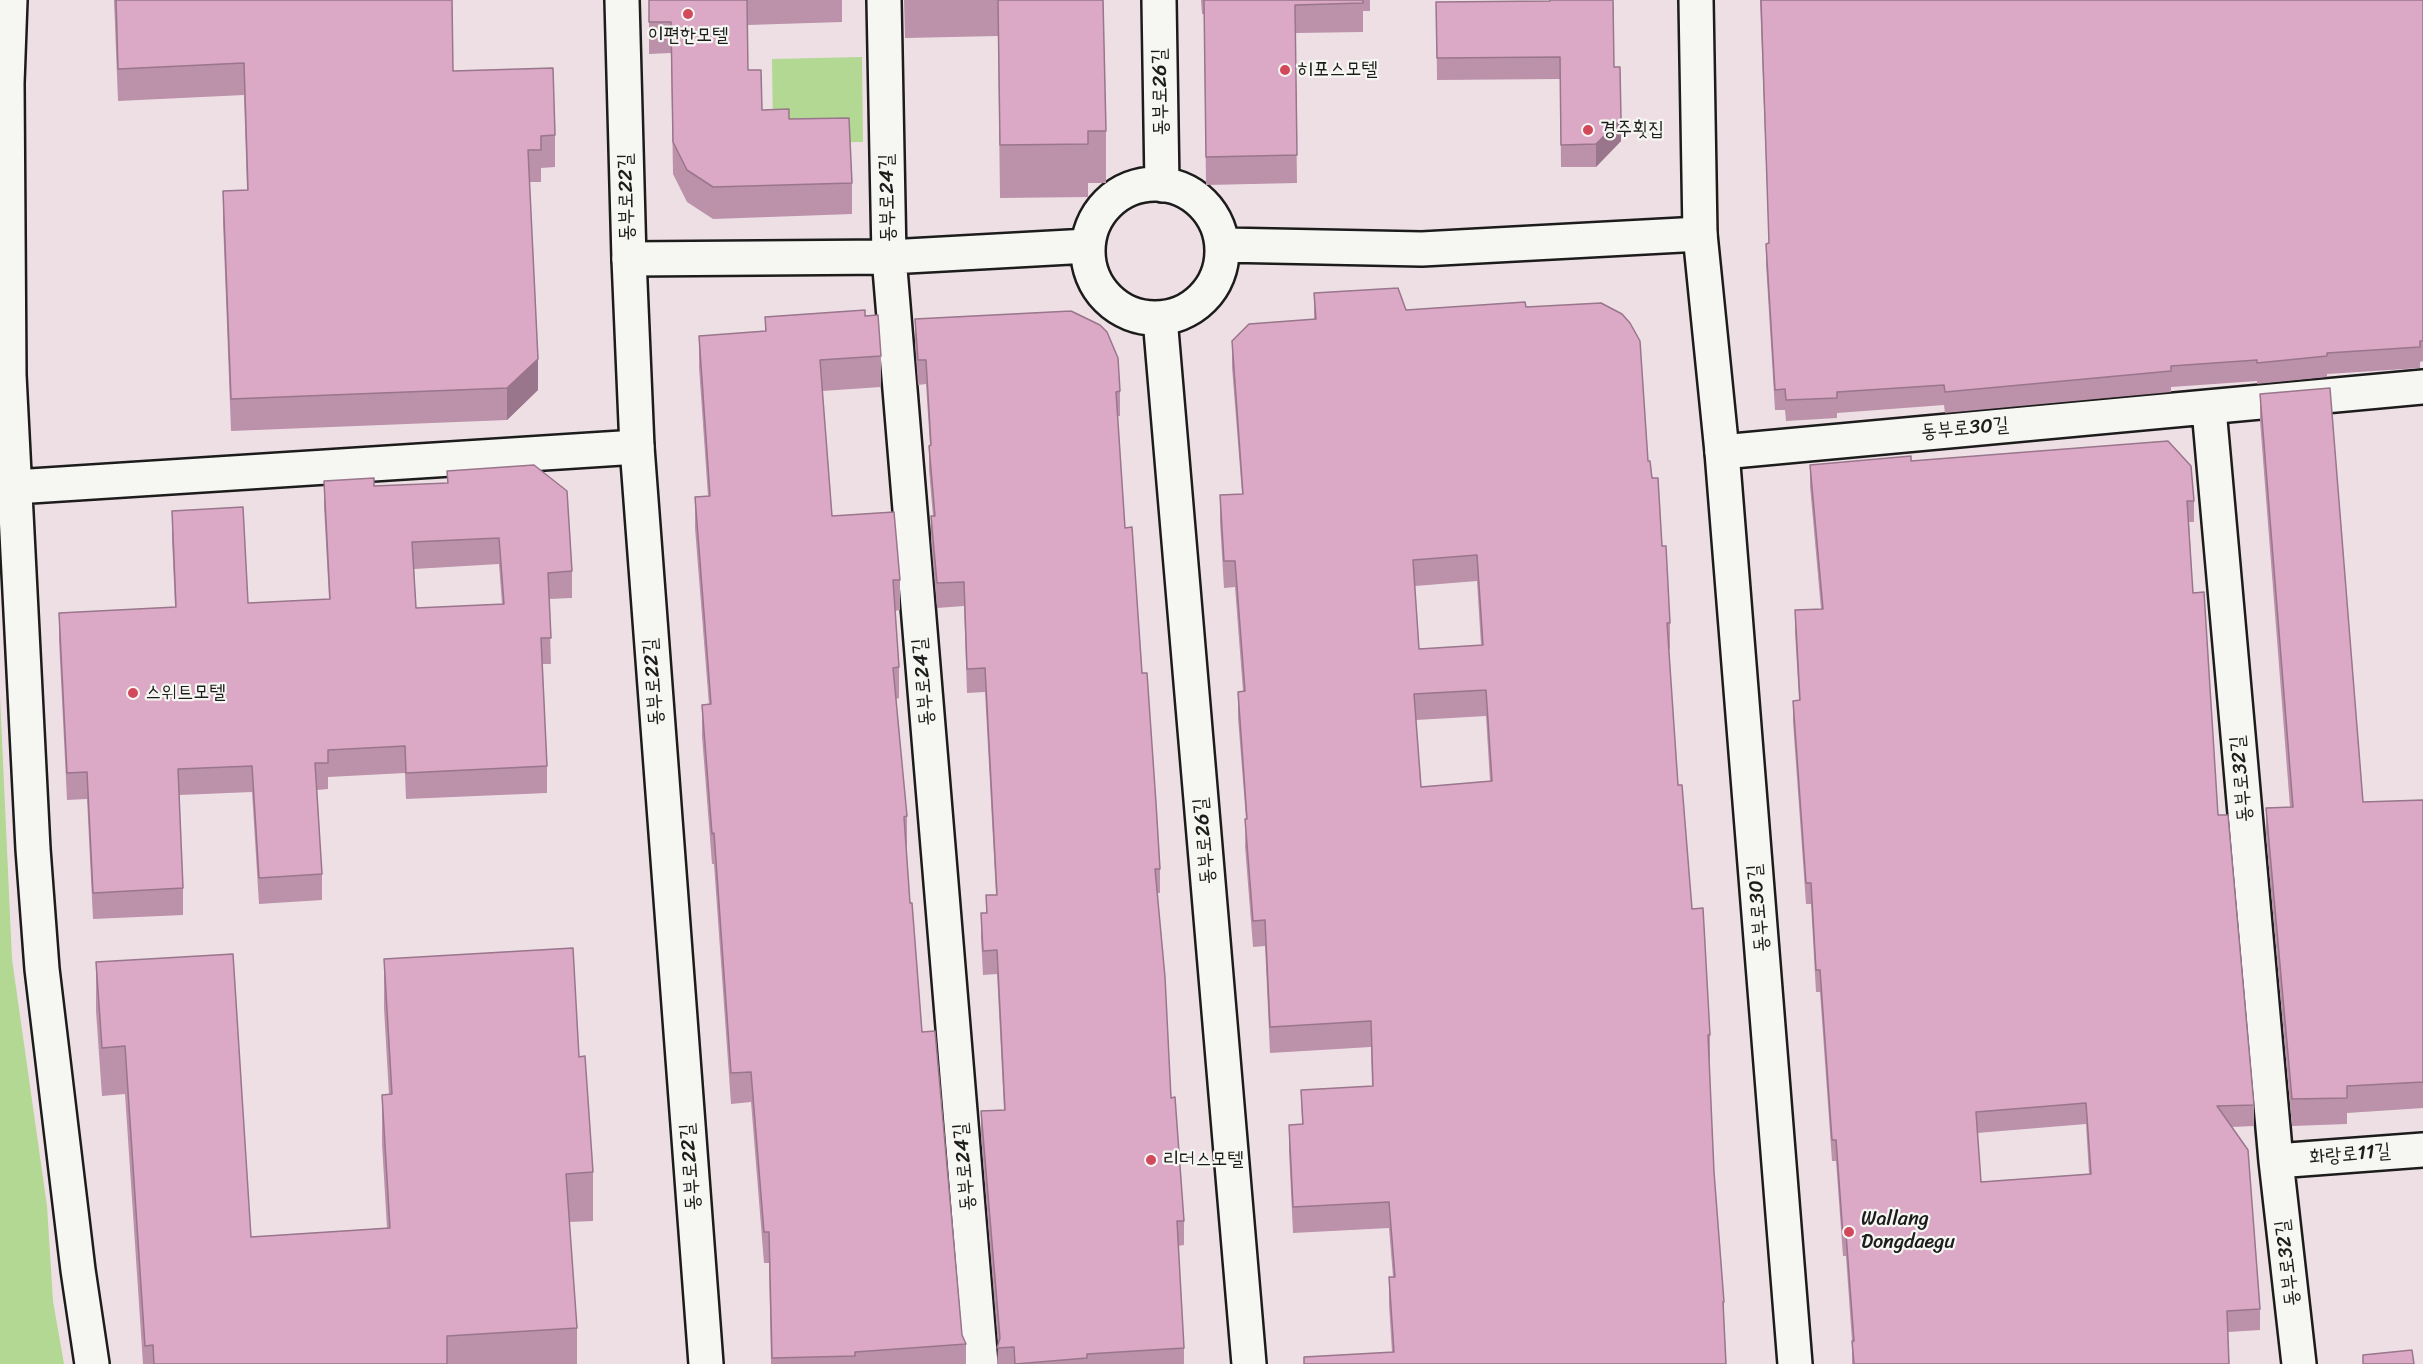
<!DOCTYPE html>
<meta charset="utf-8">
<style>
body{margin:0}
canvas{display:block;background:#eedfe5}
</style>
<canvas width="2423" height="1364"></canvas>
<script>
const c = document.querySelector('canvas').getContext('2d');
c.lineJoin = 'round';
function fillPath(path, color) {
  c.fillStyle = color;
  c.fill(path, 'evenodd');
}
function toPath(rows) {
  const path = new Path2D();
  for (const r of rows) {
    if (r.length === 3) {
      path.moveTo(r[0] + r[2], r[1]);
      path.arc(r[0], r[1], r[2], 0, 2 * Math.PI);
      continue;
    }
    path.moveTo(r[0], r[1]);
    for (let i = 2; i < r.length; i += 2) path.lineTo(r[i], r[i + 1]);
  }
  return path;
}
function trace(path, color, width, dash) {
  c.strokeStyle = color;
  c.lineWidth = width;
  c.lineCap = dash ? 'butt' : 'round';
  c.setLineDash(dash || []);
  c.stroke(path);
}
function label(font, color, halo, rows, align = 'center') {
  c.font = font + ' Sriracha,"Poor Story",sans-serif';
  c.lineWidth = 4.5;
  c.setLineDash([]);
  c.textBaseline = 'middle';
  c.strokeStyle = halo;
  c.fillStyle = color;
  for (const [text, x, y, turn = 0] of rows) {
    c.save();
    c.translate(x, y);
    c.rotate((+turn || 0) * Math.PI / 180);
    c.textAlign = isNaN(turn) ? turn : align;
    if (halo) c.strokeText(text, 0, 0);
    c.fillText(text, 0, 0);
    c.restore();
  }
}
const green = toPath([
 [862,57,863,142,796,143,773,132,772,59],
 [0,696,12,959,47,1206,53,1301,64,1364,0,1364]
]);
const minor = toPath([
 [10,0,7,83,9,375,33,849,42,969,78,1270,92,1364],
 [884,0,889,257,981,1364],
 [1159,0,1162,185],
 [1155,251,67],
 [1223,245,1422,249,1700,234],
 [629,259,889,257,1088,246],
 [1160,318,1249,1364],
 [2209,409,2276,1161,2299,1364],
 [1722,452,2423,387],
 [15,487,637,447],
 [2276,1161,2423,1150]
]);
const major = toPath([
 [622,0,629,259,637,447,706,1364],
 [1696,0,1700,234,1722,452,1795,1364]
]);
const wall = toPath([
 [114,0,452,0,453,71,555,135,555,167,541,168,541,182,529,182,538,390,507,420,231,431,223,222,223,191,247,190,244,95,118,101],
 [649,0,842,0,842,22,747,25,748,70,762,110,789,119,852,183,852,214,713,219,687,202,673,174,671,53,649,54],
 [904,0,1103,0,1106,131,1106,183,1088,183,1088,197,1000,198,998,36,905,38],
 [1201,0,1370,0,1370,11,1363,11,1363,32,1295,33,1297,183,1206,185,1204,14,1202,14],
 [1549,0,1613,0,1614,67,1621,141,1596,167,1561,167,1560,79,1437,80,1436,2,1549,1],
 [1760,0,2423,0,2423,361,2420,362,2420,368,2327,374,2327,377,2257,384,2257,381,2171,387,2171,392,1945,413,1944,405,1837,413,1837,418,1786,421,1785,410,1775,410,1766,264,1766,244,1769,243],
 [1314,293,1406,310,1526,307,1648,461,1652,478,1662,546,1670,623,1670,649,1668,650,1678,785,1692,909,1710,1035,1710,1061,1709,1061,1714,1172,1724,1302,1724,1328,1392,1352,1389,1304,1389,1277,1393,1277,1389,1228,1293,1233,1289,1151,1289,1125,1302,1124,1301,1090,1372,1086,1371,1047,1270,1053,1265,946,1253,947,1245,846,1246,819,1238,718,1238,692,1243,691,1235,587,1224,588,1220,522,1220,495,1242,494,1232,367,1232,341,1314,319],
 [1477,581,1481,645,1419,649,1415,586],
 [1486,716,1490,781,1421,787,1416,720],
 [865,316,881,356,881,387,822,391,832,516,900,580,900,610,895,611,899,667,899,698,896,699,907,816,907,847,906,847,910,903,922,1032,962,1335,966,1344,966,1364,771,1364,769,1263,764,1263,751,1102,731,1104,714,864,712,864,702,736,702,705,709,705,695,528,695,497,708,496,699,367,699,336,765,332,765,317],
 [915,319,1120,391,1120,416,1117,416,1125,528,1142,673,1160,869,1160,893,1157,893,1171,1098,1184,1221,1184,1245,1178,1246,1184,1348,1184,1364,997,1364,998,1345,981,1136,981,1111,1004,1110,997,974,983,975,981,938,981,913,986,913,986,895,996,895,985,692,967,693,964,606,937,608,931,540,931,516,933,516,929,470,929,446,930,446,926,384,918,385,915,343],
 [2260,394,2363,802,2423,800,2423,1108,2347,1113,2347,1124,2292,1126,2266,834,2266,808,2290,807,2260,421],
 [1911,461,2194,501,2194,522,2189,522,2193,593,2218,815,2254,1105,2254,1126,2232,1127,2260,1309,2260,1330,2228,1332,2229,1364,1852,1364,1852,1341,1846,1256,1843,1256,1836,1161,1832,1161,1820,992,1816,992,1811,904,1806,904,1793,722,1793,701,1799,700,1795,632,1795,610,1821,609,1810,486,1810,465],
 [2086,1124,2089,1174,1981,1182,1977,1133],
 [447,471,572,571,572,598,549,599,551,664,542,664,547,766,547,793,406,799,405,773,328,777,328,789,317,790,322,874,322,900,259,904,252,792,179,795,183,888,183,915,93,919,87,799,67,800,59,640,59,613,175,607,172,538,172,511,248,603,329,599,324,507,324,481,374,486,447,483],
 [499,564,502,604,416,608,414,569],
 [384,959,579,1057,593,1172,593,1221,569,1222,577,1328,577,1364,143,1364,125,1094,102,1096,96,1011,96,962,251,1237,387,1228,382,1144,382,1095,389,1095,384,1008]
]);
const shadedWall = toPath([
 [1621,119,1621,141,1596,167,1596,144],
 [538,359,538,390,507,420,507,388]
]);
const building = toPath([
 [116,0,452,0,453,71,553,68,555,135,541,136,541,150,528,150,538,359,507,388,231,399,223,191,248,190,244,63,118,69,116,0],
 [649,0,747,0,748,70,761,70,762,110,789,109,789,119,849,118,852,183,713,187,687,170,673,142,671,22,649,22,649,0],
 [998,0,1103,0,1106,131,1088,131,1088,144,1000,145,998,0],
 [1204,0,1363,0,1363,3,1295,5,1297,155,1206,157,1204,0],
 [1550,0,1613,0,1614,67,1620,67,1621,119,1596,144,1561,145,1560,57,1437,58,1436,2,1550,1,1550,0],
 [1761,0,2423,0,2423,341,2420,341,2420,347,2327,353,2327,356,2257,363,2257,360,2171,366,2171,371,1945,392,1944,385,1837,392,1837,398,1786,400,1785,389,1775,390,1766,244,1769,243,1761,0],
 [1398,288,1406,310,1525,302,1526,307,1601,303,1622,314,1630,323,1640,341,1648,461,1650,461,1652,478,1658,478,1662,546,1666,546,1670,623,1667,623,1678,785,1682,785,1692,909,1703,908,1710,1035,1708,1035,1714,1172,1724,1302,1723,1302,1726,1364,1304,1364,1304,1357,1394,1352,1389,1277,1395,1277,1389,1202,1293,1207,1289,1125,1303,1124,1301,1090,1373,1086,1371,1021,1270,1027,1265,920,1253,921,1245,819,1247,819,1238,692,1245,691,1235,561,1224,561,1220,495,1243,494,1232,341,1249,324,1316,319,1314,293,1398,288],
 [1477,555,1483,645,1419,649,1413,560,1477,555],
 [1486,690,1492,781,1421,787,1414,694,1486,690],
 [865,310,865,316,878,315,881,356,820,360,832,516,894,512,900,580,893,580,899,667,893,668,907,816,904,817,910,903,912,903,922,1032,935,1031,962,1335,966,1344,855,1352,855,1356,772,1358,769,1232,764,1232,751,1072,731,1073,714,833,712,834,702,705,711,704,695,497,710,496,699,336,766,331,765,317,865,310],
 [1071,311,1100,325,1107,332,1118,358,1120,391,1116,392,1125,528,1132,527,1142,673,1147,673,1156,803,1160,869,1155,869,1165,977,1171,1098,1175,1097,1184,1221,1177,1221,1184,1348,1087,1354,1087,1358,1015,1364,1014,1347,997,1348,1000,1338,981,1111,1005,1110,997,950,983,951,981,913,987,913,986,895,997,895,985,668,967,669,964,582,937,583,931,516,935,516,929,446,931,445,926,360,918,360,915,319,1071,311],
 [2330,388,2363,802,2423,800,2423,1082,2347,1086,2347,1098,2292,1099,2266,808,2293,807,2260,394,2330,388],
 [2168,441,2191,466,2194,501,2187,501,2193,593,2204,592,2218,815,2228,815,2254,1105,2217,1106,2248,1150,2260,1309,2227,1311,2229,1364,1854,1364,1852,1341,1854,1341,1846,1234,1843,1235,1836,1140,1832,1140,1820,970,1816,970,1811,883,1806,883,1793,701,1800,700,1795,610,1823,609,1810,465,1911,456,1911,461,2168,441],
 [2086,1103,2091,1174,1981,1182,1976,1112,2086,1103],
 [534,465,567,491,572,571,548,573,551,638,541,638,547,766,406,773,405,746,328,750,328,763,315,763,322,874,259,878,252,766,178,769,183,888,93,893,87,772,67,773,59,613,176,607,172,511,243,507,248,603,330,599,324,481,374,478,374,486,448,483,447,471,534,465],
 [499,538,504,604,416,608,412,542,499,538],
 [573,948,579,1057,585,1056,593,1172,566,1174,577,1328,447,1336,447,1364,154,1364,153,1345,145,1346,125,1046,102,1048,96,962,233,954,251,1237,390,1228,382,1095,392,1094,384,959,573,948],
 [2412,1350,2414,1364,2363,1364,2363,1355,2412,1350]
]);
const markers = [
 [688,14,6,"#d1495b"],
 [1285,70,6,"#d1495b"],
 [1588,130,6,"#d1495b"],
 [133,693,6,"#d1495b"],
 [1151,1160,6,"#d1495b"],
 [1849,1232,6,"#d1495b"]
];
const poiNames = [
 ["이편한모텔",688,36,"center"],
 ["히포스모텔",1297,70],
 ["경주횟집",1600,130],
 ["스위트모텔",145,693],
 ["리더스모텔",1163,1160],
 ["Wallang",1861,1220],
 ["Dongdaegu",1861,1243]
];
const streetNames = [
 ["동부로26길",1161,92,-91],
 ["동부로22길",627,197,-91],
 ["동부로24길",888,198,-91],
 ["동부로30길",1965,429,-5],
 ["동부로22길",654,682,-94],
 ["동부로24길",924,682,-95],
 ["동부로32길",2242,779,-95],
 ["동부로26길",1205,841,-95],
 ["동부로30길",1759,908,-95],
 ["화랑로11길",2350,1155,-5],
 ["동부로22길",691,1167,-94],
 ["동부로24길",965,1167,-95],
 ["동부로32길",2288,1263,-97]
];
fillPath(green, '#b3d893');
trace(minor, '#1c1c1c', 38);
trace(major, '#1c1c1c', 38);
trace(minor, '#f6f6f2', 33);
trace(major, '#f6f6f2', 33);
fillPath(wall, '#bc91aa');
fillPath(shadedWall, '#99768b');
fillPath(building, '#dba9c6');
trace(building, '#99768b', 1.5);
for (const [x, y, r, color] of markers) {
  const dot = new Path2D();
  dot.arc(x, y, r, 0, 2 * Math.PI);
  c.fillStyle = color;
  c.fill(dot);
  trace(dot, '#f6f6f2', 2);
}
label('20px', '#1c1c1c', '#f6f6f2', poiNames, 'left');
label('20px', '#1c1c1c', '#f6f6f2', streetNames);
</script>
